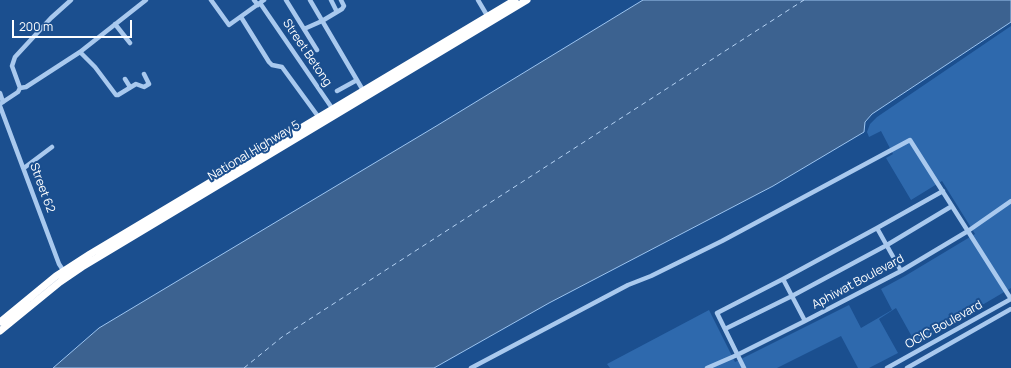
<!DOCTYPE html>
<style>
body{margin:0}
#map{position:relative;width:1011px;height:368px;overflow:hidden;background:#1b4f8f;font-family:Manrope,sans-serif}
canvas{display:block}
.scale{position:absolute;left:12px;top:20px;width:120px;height:18px;box-sizing:border-box;border:2px solid #fff;border-top:0;padding-left:5px;font-size:12px;line-height:14px;white-space:nowrap;color:#fff;-webkit-text-stroke:3px #1b4f8f;paint-order:stroke}
</style>
<div id="map">
<canvas width="1011" height="368"></canvas>
<div class="scale">200 m</div>
</div>
<script>
const c = document.querySelector('canvas').getContext('2d');
c.lineJoin = 'round';
function fillPath(path, color) {
  c.fillStyle = color;
  c.fill(path, 'evenodd');
}
function toPath(rows) {
  const path = new Path2D();
  for (const r of rows) {
    path.moveTo(r[0], r[1]);
    for (let i = 2; i < r.length; i += 2) path.lineTo(r[i], r[i + 1]);
  }
  return path;
}
function trace(path, color, width, dash) {
  c.strokeStyle = color;
  c.lineWidth = width;
  c.lineCap = dash ? 'butt' : 'round';
  c.setLineDash(dash || []);
  c.stroke(path);
}
function label(font, color, halo, rows, align = 'center') {
  c.font = font + ' Manrope,sans-serif';
  c.lineWidth = 4;
  c.setLineDash([]);
  c.textBaseline = 'middle';
  c.strokeStyle = halo;
  c.fillStyle = color;
  for (const [text, x, y, turn = 0] of rows) {
    c.save();
    c.translate(x, y);
    c.rotate((+turn || 0) * Math.PI / 180);
    c.textAlign = isNaN(turn) ? turn : align;
    if (halo) c.strokeText(text, 0, 0);
    c.fillText(text, 0, 0);
    c.restore();
  }
}
const green = toPath([
 [1011,26,1011,288,916,344,896,308,879,319,898,353,869,368,858,368,841,336,777,368,610,368,607,364,709,310,735,362,849,305,861,328,892,310,881,289,905,276,975,234,942,181,911,200,886,158,893,154,881,131,869,137,867,132,870,124,877,117]
]);
const water = toPath([
 [643,0,1011,0,1011,22,872,114,865,122,864,132,773,186,549,303,434,368,53,368,99,328,438,125,643,0]
]);
const ferry = toPath([
 [244,368,282,337,804,0]
]);
const minor = toPath([
 [211,0,229,25,264,0],
 [254,0,258,5],
 [286,0,317,50],
 [310,0,364,92],
 [331,0,337,12],
 [478,0,488,17],
 [260,3,334,111],
 [241,17,269,62,272,65,282,67,320,119],
 [115,24,130,43],
 [304,29,322,21,342,9,344,6,341,0],
 [80,52,95,67,116,95,118,95,136,84,144,87,149,84,144,74],
 [125,79,130,87],
 [20,88,26,87,80,52,146,0],
 [337,91,357,80],
 [0,93,3,102],
 [0,104,18,92,20,88,12,66,15,57,51,18,71,0],
 [0,106,59,264,65,273],
 [24,168,52,147],
 [877,228,901,271],
 [783,279,805,321],
 [725,329,792,296,887,245,952,206],
 [471,368,628,285,651,276,722,241,910,140,1011,299],
 [707,368,737,355,805,321,901,271,968,231,1011,201],
 [744,368,717,313,783,279,877,228,943,191],
 [887,368,1011,299],
 [907,368,1011,309]
]);
const highway = toPath([
 [0,322,56,276,90,254,515,0],
 [0,331,60,282,82,267,527,0]
]);
const streetNames = [
 ["Street Betong",307,53,56],
 ["National Highway 5",254,151,-31],
 ["Street 62",42,188,70],
 ["Aphiwat Boulevard",858,282,-28],
 ["OCIC Boulevard",944,325,-29]
];
fillPath(green, '#2e69ad');
fillPath(water, '#3c6290');
trace(water, '#9cc4f0', 1);
trace(ferry, '#b5d3f5', 1, [5, 4]);
trace(minor, '#a9c9ee', 4.5);
trace(highway, '#fff', 7);
label('12px', '#fff', '#1b4f8f', streetNames);
</script>
